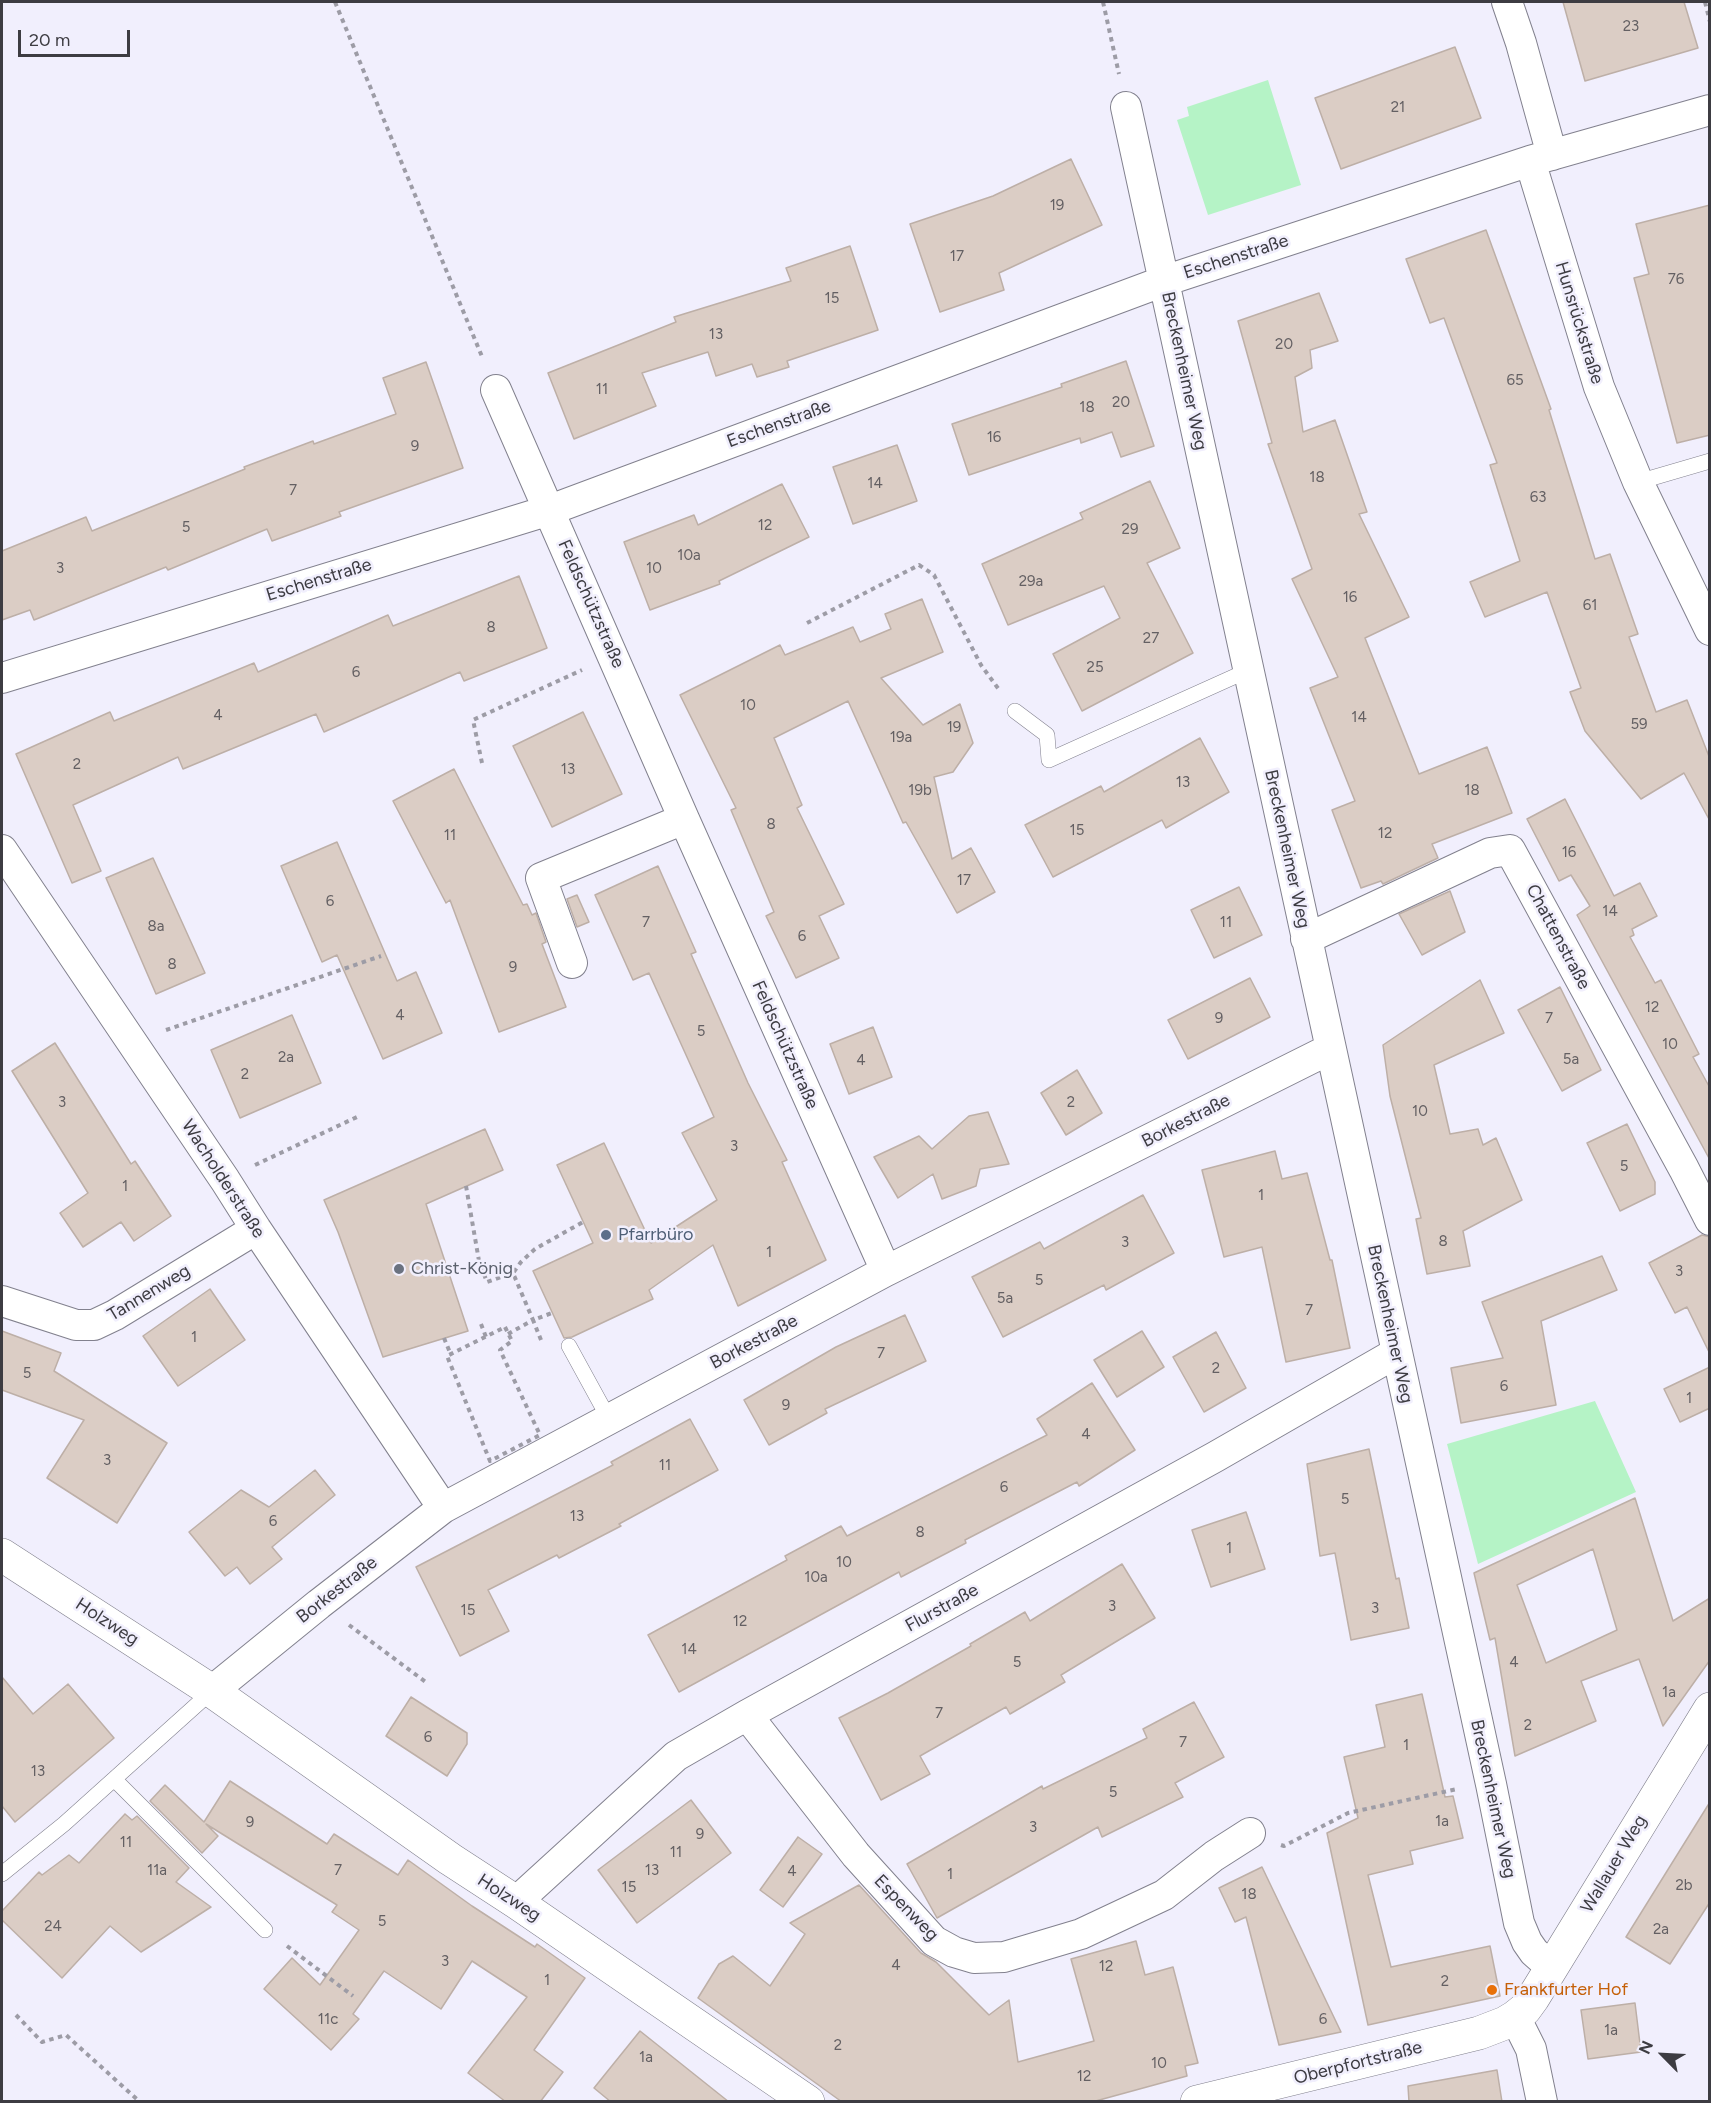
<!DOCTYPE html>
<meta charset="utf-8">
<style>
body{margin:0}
#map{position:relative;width:1711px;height:2103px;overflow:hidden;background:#f1effd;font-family:Figtree,sans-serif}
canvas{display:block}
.frame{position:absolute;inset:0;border:3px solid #3d3c42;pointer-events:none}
.north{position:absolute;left:1633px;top:2025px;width:60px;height:60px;-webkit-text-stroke:4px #f1effd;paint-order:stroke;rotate:294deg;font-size:16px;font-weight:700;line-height:24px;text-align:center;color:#3d3c42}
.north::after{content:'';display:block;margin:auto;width:21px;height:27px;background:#3d3c42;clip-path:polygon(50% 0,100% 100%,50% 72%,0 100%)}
.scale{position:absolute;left:18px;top:30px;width:112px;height:27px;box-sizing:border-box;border:3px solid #3d3c42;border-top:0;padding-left:8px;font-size:18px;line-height:21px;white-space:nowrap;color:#3d3c42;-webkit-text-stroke:4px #f1effd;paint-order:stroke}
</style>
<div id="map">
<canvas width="1711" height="2103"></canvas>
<div class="frame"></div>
<div class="north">N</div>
<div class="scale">20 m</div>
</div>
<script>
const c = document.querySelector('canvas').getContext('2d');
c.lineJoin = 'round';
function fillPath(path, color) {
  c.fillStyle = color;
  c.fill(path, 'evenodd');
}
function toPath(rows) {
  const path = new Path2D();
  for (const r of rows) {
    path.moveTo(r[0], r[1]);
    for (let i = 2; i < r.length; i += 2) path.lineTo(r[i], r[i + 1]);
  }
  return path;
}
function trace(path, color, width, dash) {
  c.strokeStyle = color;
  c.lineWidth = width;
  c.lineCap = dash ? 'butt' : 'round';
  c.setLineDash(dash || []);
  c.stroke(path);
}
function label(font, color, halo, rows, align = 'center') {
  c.font = font + ' Figtree,sans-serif';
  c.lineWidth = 5;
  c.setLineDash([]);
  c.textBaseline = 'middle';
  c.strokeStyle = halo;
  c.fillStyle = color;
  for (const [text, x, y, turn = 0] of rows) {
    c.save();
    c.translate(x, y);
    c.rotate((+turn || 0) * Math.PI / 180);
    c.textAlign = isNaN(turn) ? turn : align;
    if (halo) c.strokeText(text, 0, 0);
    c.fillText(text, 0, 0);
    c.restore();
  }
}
const green = toPath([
 [1268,80,1301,185,1208,215,1177,120,1189,116,1187,107],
 [1595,1401,1636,1492,1478,1564,1447,1444]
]);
const building = toPath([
 [1563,2,1684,2,1698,48,1585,81,1563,2],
 [1455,47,1481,118,1341,169,1315,98,1455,47],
 [1071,159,1102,225,999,273,1004,290,940,312,910,224,993,196,1071,159],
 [1710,205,1710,435,1677,443,1634,278,1649,274,1636,224,1710,205],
 [1486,230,1551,409,1549,410,1595,559,1610,554,1638,634,1629,637,1656,712,1687,700,1710,759,1710,821,1684,773,1641,799,1585,731,1570,692,1581,688,1547,592,1485,617,1470,582,1520,561,1490,465,1497,463,1444,318,1430,323,1406,259,1486,230],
 [850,246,878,330,787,361,789,367,757,377,752,364,716,376,708,352,642,373,656,406,574,439,548,373,676,322,674,317,791,281,786,268,850,246],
 [1319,293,1338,341,1310,350,1312,368,1295,377,1303,432,1335,420,1367,512,1359,514,1409,617,1365,638,1419,774,1487,747,1512,813,1432,844,1438,858,1383,884,1381,881,1361,888,1332,810,1355,801,1310,688,1338,677,1292,579,1312,569,1268,444,1272,443,1238,321,1319,293],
 [1126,361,1154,446,1121,457,1112,432,1081,443,1080,438,969,475,952,424,1062,387,1061,384,1126,361],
 [426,362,463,468,339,512,341,516,272,541,267,529,168,570,166,567,34,620,30,610,2,620,2,551,86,517,92,531,245,469,244,467,313,441,314,444,396,414,383,378,426,362],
 [897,445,917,501,853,524,833,467,897,445],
 [1150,481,1180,548,1147,563,1193,653,1082,711,1053,654,1120,618,1104,586,1008,625,982,564,1083,519,1080,513,1150,481],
 [782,484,809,537,719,581,720,584,650,610,624,542,694,515,698,525,782,484],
 [519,576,547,648,464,681,460,672,324,732,316,714,183,769,178,757,73,805,101,871,72,883,16,754,110,712,114,721,254,663,258,672,388,615,393,626,519,576],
 [922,599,943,652,881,678,923,725,960,704,973,743,953,772,934,777,952,859,971,848,995,892,957,913,906,822,903,823,848,701,774,738,802,805,797,808,844,904,819,916,839,958,796,978,766,916,774,912,731,810,736,808,680,695,780,645,785,655,853,627,860,642,891,629,885,614,922,599],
 [583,712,622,794,552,827,513,746,583,712],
 [1200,738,1229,792,1166,828,1162,820,1053,877,1025,825,1101,786,1104,792,1200,738],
 [454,769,523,905,527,904,532,915,536,913,546,942,542,944,566,1007,499,1032,450,900,446,903,393,801,454,769],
 [1565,799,1614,896,1640,883,1657,916,1632,929,1634,935,1630,937,1655,983,1661,980,1699,1054,1693,1057,1710,1088,1710,1160,1577,915,1590,906,1571,875,1559,881,1527,819,1565,799],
 [337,842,397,981,416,972,442,1033,383,1059,337,955,322,962,281,866,337,842],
 [153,858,205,973,156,994,106,878,153,858],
 [658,866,696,952,691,954,748,1083,787,1160,782,1162,826,1260,738,1306,713,1245,649,1290,653,1299,572,1337,564,1338,533,1271,593,1243,557,1165,604,1143,651,1243,717,1200,682,1133,714,1117,649,973,633,980,595,895,658,866],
 [1239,887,1262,935,1214,958,1191,910,1239,887],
 [1450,891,1465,932,1422,955,1399,914,1450,891],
 [577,895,589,922,577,927,567,899,577,895],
 [1250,978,1270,1017,1188,1059,1168,1020,1250,978],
 [1480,980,1504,1033,1434,1065,1450,1134,1478,1129,1483,1145,1496,1138,1522,1200,1463,1231,1470,1266,1427,1274,1416,1219,1421,1218,1390,1096,1383,1045,1480,980],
 [1560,987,1601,1070,1562,1091,1518,1010,1560,987],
 [292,1015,321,1083,240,1118,211,1050,292,1015],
 [873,1027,892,1077,849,1094,830,1044,873,1027],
 [55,1043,131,1164,135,1161,171,1216,134,1241,121,1222,83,1247,60,1213,88,1193,12,1071,55,1043],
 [1077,1070,1102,1113,1066,1135,1041,1093,1077,1070],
 [988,1112,1009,1164,980,1169,976,1186,942,1199,933,1174,898,1198,874,1157,919,1136,932,1149,969,1116,988,1112],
 [1627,1124,1655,1182,1655,1194,1620,1211,1587,1143,1627,1124],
 [485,1129,503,1170,426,1204,468,1331,383,1357,338,1232,324,1200,485,1129],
 [1275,1151,1282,1179,1307,1173,1330,1260,1332,1260,1350,1348,1286,1362,1262,1247,1224,1257,1202,1170,1275,1151],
 [1143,1195,1174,1253,1106,1290,1104,1285,1003,1337,972,1277,1040,1242,1044,1249,1143,1195],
 [1702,1235,1710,1237,1710,1354,1687,1307,1675,1313,1649,1263,1702,1235],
 [1602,1256,1617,1290,1541,1321,1556,1405,1461,1423,1451,1368,1503,1358,1482,1302,1602,1256],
 [210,1289,245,1340,178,1386,143,1336,210,1289],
 [905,1315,926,1361,825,1409,827,1413,769,1445,744,1400,836,1347,905,1315],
 [2,1331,61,1353,54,1371,167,1443,117,1523,47,1478,84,1420,2,1390,2,1331],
 [1142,1331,1164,1367,1117,1397,1094,1360,1142,1331],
 [1216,1332,1246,1388,1204,1412,1173,1357,1216,1332],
 [1710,1367,1710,1408,1680,1422,1664,1389,1710,1367],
 [1092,1383,1135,1450,1079,1486,1077,1482,965,1540,966,1543,901,1577,899,1572,679,1692,648,1635,787,1560,785,1556,841,1526,847,1536,1047,1435,1037,1419,1092,1383],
 [690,1419,718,1470,619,1524,621,1526,559,1558,557,1555,488,1590,509,1631,460,1656,416,1567,613,1465,611,1462,690,1419],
 [1369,1449,1396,1579,1399,1578,1409,1628,1351,1640,1335,1553,1320,1556,1307,1464,1369,1449],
 [315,1470,335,1495,272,1547,282,1559,250,1584,237,1567,225,1576,189,1532,241,1490,269,1507,315,1470],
 [1635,1498,1673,1621,1710,1598,1710,1660,1663,1726,1639,1659,1581,1681,1596,1721,1515,1756,1495,1638,1490,1640,1474,1573,1635,1498],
 [1593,1549,1617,1630,1546,1663,1517,1585,1593,1549],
 [1246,1512,1265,1569,1211,1587,1192,1530,1246,1512],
 [1122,1564,1155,1618,1061,1675,1065,1682,1010,1714,1006,1707,920,1756,930,1774,881,1800,839,1718,888,1693,971,1646,970,1644,1025,1612,1030,1621,1122,1564],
 [2,1677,33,1714,68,1684,114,1738,15,1822,2,1806,2,1677],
 [1422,1694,1445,1797,1453,1796,1463,1838,1410,1851,1413,1864,1368,1875,1391,1967,1490,1946,1500,1996,1368,2025,1327,1833,1358,1818,1344,1757,1385,1747,1376,1705,1422,1694],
 [411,1697,467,1733,467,1744,447,1776,386,1736,411,1697],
 [1194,1702,1224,1757,1175,1783,1183,1797,1102,1837,1098,1827,937,1918,907,1864,1042,1786,1043,1789,1147,1738,1143,1729,1194,1702],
 [230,1781,327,1844,334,1834,398,1875,408,1860,472,1906,535,1947,537,1944,585,1978,534,2050,563,2072,540,2102,506,2102,468,2073,527,1997,472,1961,441,2009,384,1971,353,2014,359,2019,331,2050,264,1989,292,1958,320,1985,359,1930,332,1912,337,1905,206,1824,218,1836,202,1853,150,1801,165,1785,204,1822,230,1781],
 [691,1800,731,1853,637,1923,598,1870,691,1800],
 [1710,1802,1710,1902,1670,1964,1626,1937,1710,1802],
 [125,1814,132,1820,137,1816,189,1868,176,1882,211,1907,141,1952,110,1926,62,1978,2,1920,2,1911,39,1872,42,1875,69,1855,79,1863,125,1814],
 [798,1837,822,1854,783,1907,760,1890,798,1837],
 [1262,1867,1341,2032,1279,2045,1246,1917,1235,1922,1219,1888,1262,1867],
 [859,1885,921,1953,936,1962,989,2015,1009,2000,1018,2062,1094,2041,1071,1959,1136,1941,1145,1975,1173,1967,1198,2063,1185,2066,1187,2076,1092,2102,842,2102,698,1998,719,1964,733,1956,770,1986,805,1934,790,1923,859,1885],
 [1635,2003,1641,2052,1588,2059,1581,2010,1635,2003],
 [640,2031,729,2102,611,2102,594,2088,640,2031],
 [1497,2070,1502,2102,1409,2102,1408,2086,1497,2070]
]);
const path = toPath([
 [335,2,483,359],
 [1103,2,1119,74],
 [1705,2,1710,22],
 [807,623,919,565,934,575,981,665,1000,691],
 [482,763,473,720,582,670],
 [166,1030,381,956],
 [255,1165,357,1117],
 [466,1186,479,1261,487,1282,513,1273],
 [481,1324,486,1337],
 [505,1327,512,1341,500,1350,540,1435,490,1461,447,1356,505,1327],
 [508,1334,533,1320,513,1273,521,1262,535,1249,583,1222],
 [444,1338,451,1355],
 [541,1340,533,1320,552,1313],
 [349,1625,427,1683],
 [1281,1845,1284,1846,1348,1813,1457,1789],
 [287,1946,353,1996],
 [16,2015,42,2042,66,2035,140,2102]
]);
const service = toPath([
 [1638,482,1710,461],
 [1015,711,1047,735,1049,760,1249,670],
 [569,1346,609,1419],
 [114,1779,265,1930],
 [2,1874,64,1824,212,1691]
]);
const minor = toPath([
 [1507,2,1521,43,1552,155],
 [1126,107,1491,1784,1519,1923,1527,1942,1534,1952,1551,1967],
 [1530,161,1599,387,1638,482,1710,630],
 [496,390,684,819,886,1271],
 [2,678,550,510,1164,281,1530,161,1710,110],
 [2,850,225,1180,256,1229,443,1508],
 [1306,939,1490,853,1510,850,1684,1169,1710,1220],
 [572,963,541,878,684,819],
 [2,1301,76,1325,94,1325,115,1315,256,1229],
 [212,1691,319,1604,443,1508,886,1271,1330,1049],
 [747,1715,856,1855,934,1941,954,1952,974,1958,1004,1957,1081,1934,1164,1895,1214,1856,1250,1833],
 [516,1902,676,1756,747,1715,1215,1457,1396,1353],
 [1515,2017,1531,2049,1542,2102]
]);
const secondary = toPath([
 [2,1555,212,1691,450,1859,516,1902,808,2102],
 [1197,2102,1479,2033,1505,2023,1515,2017,1525,2009,1533,1998,1710,1709]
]);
const markers = [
 [606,1235,6,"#5c6f8a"],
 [399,1269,6,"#6b7280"],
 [1492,1990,6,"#e8710a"]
];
const numberNames = [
 ["23",1631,27],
 ["21",1398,108],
 ["19",1057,206],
 ["17",957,257],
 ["76",1676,280],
 ["15",832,299],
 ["13",716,335],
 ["20",1284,345],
 ["65",1515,381],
 ["11",602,390],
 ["20",1121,403],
 ["18",1087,408],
 ["16",994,438],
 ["9",415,447],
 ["18",1317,478],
 ["14",875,484],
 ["7",293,491],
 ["63",1538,498],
 ["12",765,526],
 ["5",186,528],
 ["29",1130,530],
 ["10a",689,556],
 ["3",60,569],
 ["10",654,569],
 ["29a",1031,582],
 ["16",1350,598],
 ["61",1590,606],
 ["8",491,628],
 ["27",1151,639],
 ["25",1095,668],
 ["6",356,673],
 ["10",748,706],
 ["4",218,716],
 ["14",1359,718],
 ["59",1639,725],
 ["19",954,728],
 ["19a",901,738],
 ["2",77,765],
 ["13",568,770],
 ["13",1183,783],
 ["19b",920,791],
 ["18",1472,791],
 ["8",771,825],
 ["15",1077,831],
 ["12",1385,834],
 ["11",450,836],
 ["16",1569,853],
 ["17",964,881],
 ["6",330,902],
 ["14",1610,912],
 ["7",646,923],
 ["11",1226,923],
 ["8a",156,927],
 ["6",802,937],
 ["8",172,965],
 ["9",513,968],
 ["12",1652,1008],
 ["4",400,1016],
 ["9",1219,1019],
 ["7",1549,1019],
 ["5",701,1032],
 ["10",1670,1045],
 ["2a",286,1058],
 ["5a",1571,1060],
 ["4",861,1061],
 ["2",245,1075],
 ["3",62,1103],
 ["2",1071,1103],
 ["10",1420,1112],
 ["3",734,1147],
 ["5",1624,1167],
 ["1",125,1187],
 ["1",1261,1196],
 ["8",1443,1242],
 ["3",1125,1243],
 ["1",769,1253],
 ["3",1679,1272],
 ["5",1039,1281],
 ["5a",1005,1299],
 ["7",1309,1311],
 ["1",194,1338],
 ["7",881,1354],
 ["2",1216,1369],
 ["5",27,1374],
 ["6",1504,1387],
 ["1",1689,1399],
 ["9",786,1406],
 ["4",1086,1435],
 ["3",107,1461],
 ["11",665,1466],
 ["6",1004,1488],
 ["5",1345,1500],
 ["13",577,1517],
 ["6",273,1522],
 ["8",920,1533],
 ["1",1229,1549],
 ["10",844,1563],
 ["10a",816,1578],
 ["3",1112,1607],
 ["3",1375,1609],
 ["15",468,1611],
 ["12",740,1622],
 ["14",689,1650],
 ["5",1017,1663],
 ["4",1514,1663],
 ["1a",1669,1693],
 ["7",939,1714],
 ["2",1528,1726],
 ["6",428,1738],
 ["7",1183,1743],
 ["1",1406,1746],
 ["13",38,1772],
 ["5",1113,1793],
 ["1a",1442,1822],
 ["9",250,1823],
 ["3",1033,1828],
 ["9",700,1835],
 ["11",126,1843],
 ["11",676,1853],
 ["11a",157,1871],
 ["7",338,1871],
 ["13",652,1871],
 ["4",792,1872],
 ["1",950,1875],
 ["2b",1684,1886],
 ["15",629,1888],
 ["18",1249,1895],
 ["5",382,1922],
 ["24",53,1927],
 ["2a",1661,1930],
 ["3",445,1962],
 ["4",896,1966],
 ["12",1106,1967],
 ["1",547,1981],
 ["2",1445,1982],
 ["11c",328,2020],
 ["6",1323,2020],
 ["1a",1611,2031],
 ["2",838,2046],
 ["1a",646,2058],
 ["10",1159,2064],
 ["12",1084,2077]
];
const streetNames = [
 ["Eschenstraße",1236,257,-18],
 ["Hunsrückstraße",1579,323,73],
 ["Breckenheimer Weg",1184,371,78],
 ["Eschenstraße",779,424,-20],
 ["Eschenstraße",319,580,-17],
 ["Feldschützstraße",591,604,66],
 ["Breckenheimer Weg",1287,849,78],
 ["Chattenstraße",1558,937,62],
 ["Feldschützstraße",785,1045,66],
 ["Borkestraße",1186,1121,-27],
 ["Wacholderstraße",223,1179,57],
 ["Tannenweg",149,1293,-31],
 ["Breckenheimer Weg",1390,1324,78],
 ["Borkestraße",754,1342,-28],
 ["Borkestraße",337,1590,-38],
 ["Flurstraße",942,1608,-29],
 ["Holzweg",107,1622,33],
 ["Breckenheimer Weg",1493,1799,78],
 ["Wallauer Weg",1614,1864,-59],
 ["Holzweg",509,1898,33],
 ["Espenweg",906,1908,46],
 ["Oberpfortstraße",1358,2063,-14]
];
const serviceNames = [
 ["Pfarrbüro",618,1235]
];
const worshipNames = [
 ["Christ-König",411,1269]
];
const foodNames = [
 ["Frankfurter Hof",1504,1990]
];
fillPath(green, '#b5f3c6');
fillPath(building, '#dbcdc5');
trace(building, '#bdafa7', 1.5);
trace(service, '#82818e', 16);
trace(minor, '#82818e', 32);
trace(secondary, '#82818e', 34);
trace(path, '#9d9ca6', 4, [4.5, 4.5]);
trace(service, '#fff', 15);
trace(minor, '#fff', 30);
trace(secondary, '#fff', 33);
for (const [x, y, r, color] of markers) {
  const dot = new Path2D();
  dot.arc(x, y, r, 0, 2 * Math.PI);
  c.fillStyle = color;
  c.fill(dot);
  trace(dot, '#f1effd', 2);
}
label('15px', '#646063', null, numberNames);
label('18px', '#3d3c42', '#f1effd', streetNames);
label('18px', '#4e5e75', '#f1effd', serviceNames, 'left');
label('18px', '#5b616d', '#f1effd', worshipNames, 'left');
label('18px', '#c56008', '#f1effd', foodNames, 'left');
</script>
